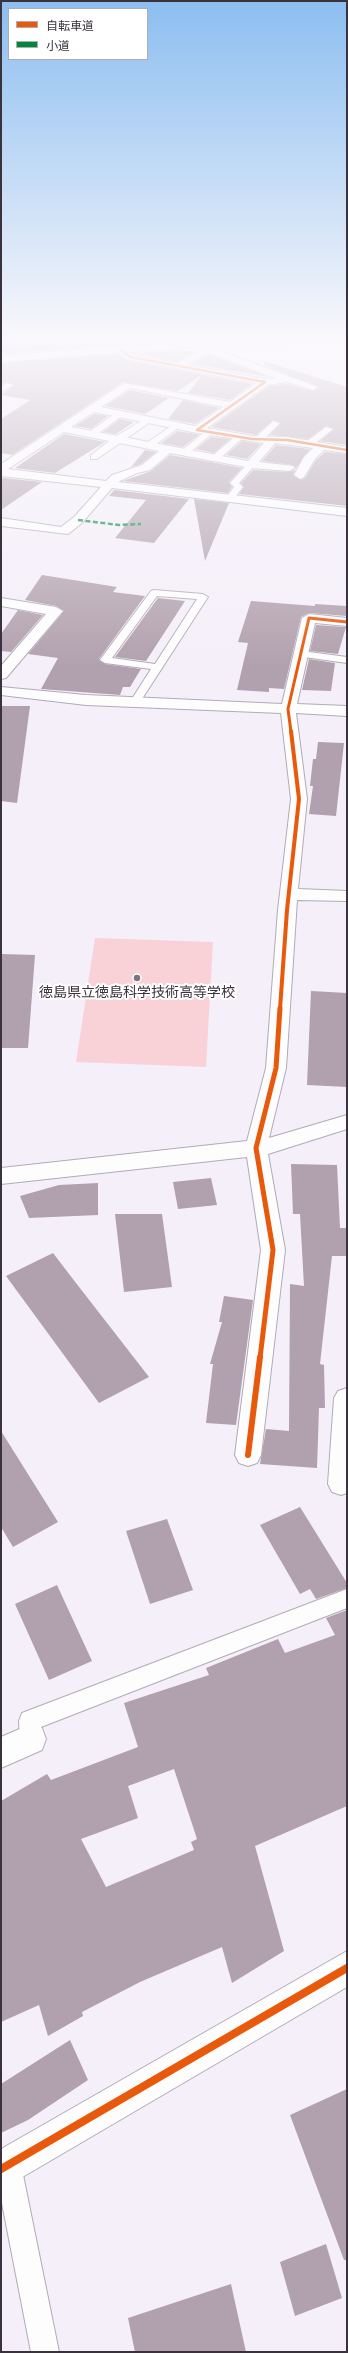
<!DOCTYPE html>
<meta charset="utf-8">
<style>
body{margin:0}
#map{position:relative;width:348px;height:2353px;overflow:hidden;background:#f5eff9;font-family:"Alegreya Sans","Noto Sans JP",sans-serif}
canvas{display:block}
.frame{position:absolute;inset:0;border:2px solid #3a333e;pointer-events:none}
.legend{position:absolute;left:8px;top:8px;width:140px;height:52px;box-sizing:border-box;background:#fff;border:1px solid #b0adb2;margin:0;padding:5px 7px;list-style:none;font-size:12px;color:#3a333e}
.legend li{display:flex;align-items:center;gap:8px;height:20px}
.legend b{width:20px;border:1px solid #b0adb2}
</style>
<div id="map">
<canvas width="348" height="2353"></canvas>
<div class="frame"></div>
<ul class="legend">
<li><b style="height:5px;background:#e8590c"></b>自転車道</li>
<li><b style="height:5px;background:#00873e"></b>小道</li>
</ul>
</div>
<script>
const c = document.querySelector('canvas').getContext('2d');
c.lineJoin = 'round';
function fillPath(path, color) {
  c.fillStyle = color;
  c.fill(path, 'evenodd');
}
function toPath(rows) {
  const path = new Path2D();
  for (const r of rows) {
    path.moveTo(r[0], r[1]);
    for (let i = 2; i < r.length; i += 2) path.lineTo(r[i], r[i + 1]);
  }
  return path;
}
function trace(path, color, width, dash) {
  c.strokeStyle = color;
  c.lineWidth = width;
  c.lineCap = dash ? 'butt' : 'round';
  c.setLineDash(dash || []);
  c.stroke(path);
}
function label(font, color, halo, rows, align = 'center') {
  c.font = font + ' "Alegreya Sans","Noto Sans JP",sans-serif';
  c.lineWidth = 4;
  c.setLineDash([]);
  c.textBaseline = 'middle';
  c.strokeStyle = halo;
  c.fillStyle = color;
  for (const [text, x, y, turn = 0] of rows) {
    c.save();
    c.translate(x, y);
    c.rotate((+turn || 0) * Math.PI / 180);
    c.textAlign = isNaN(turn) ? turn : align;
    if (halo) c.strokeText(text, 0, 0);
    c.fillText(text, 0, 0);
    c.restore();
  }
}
const green = toPath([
 [95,938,213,942,206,1067,76,1062]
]);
const building = toPath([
 [1,339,150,339,146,343,1,354],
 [179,350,194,352,178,362,133,353],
 [119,354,126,360,252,384,230,400,188,393,202,375,178,391,123,382,12,455,1,453,1,419,30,400,1,395,15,385,7,382,1,385,1,363],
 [206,355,211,355,269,377,191,364],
 [264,361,347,387,347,445,320,441,334,429,326,426,308,439,270,435,281,423,273,420,256,435,211,427,269,386,287,384,313,391,319,387,261,364,264,365],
 [130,390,169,398,145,414,105,406],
 [183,400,219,408,195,424,168,419],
 [94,414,108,416,91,429,75,426],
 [120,419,134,422,116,434,103,432],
 [177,431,197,434,199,435,183,447,161,443],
 [64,434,105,442,55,473,15,468],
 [211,437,230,439,214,453,196,449],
 [242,441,261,444,247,459,226,455],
 [276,445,310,449,296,468,293,465,262,461],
 [145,450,156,452,141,464,131,467],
 [325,452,347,454,347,506,239,494,244,487,241,483,253,470,289,472,295,470,293,475,301,480,305,478,316,460],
 [170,455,211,462,242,468,229,482,232,487,228,493,123,481,151,471],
 [3,478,42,482,1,510,1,479],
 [114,490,189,499,154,543,115,538,146,500,109,496],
 [194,499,229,503,205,561],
 [42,575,117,587,113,592,145,596,99,659,105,664,141,669,130,687,123,687,120,695,41,689,58,658,28,654,64,611,56,606,25,600],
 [158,598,185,601,146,661,115,657],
 [251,601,315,606,315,604,347,606,347,616,309,613,301,617,284,689,269,688,269,692,237,690,248,643,238,642],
 [18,610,43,615,11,652,1,651,1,634],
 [316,625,346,627,338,654,310,651],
 [309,659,335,663,331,691,302,690],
 [1,706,30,706,17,803,1,801],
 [318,742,344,743,336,816,309,814,313,786,310,786,313,759,316,759],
 [1,954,35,955,28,1048,1,1048],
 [311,991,347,993,347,1087,307,1085],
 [291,1164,337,1165,340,1228,347,1228,347,1256,332,1256,320,1364,324,1365,325,1408,319,1408,317,1468,260,1464,266,1429,289,1431,290,1284,304,1286,300,1214,293,1214],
 [211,1178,217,1205,178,1209,173,1182],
 [98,1183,98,1215,29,1218,20,1196,59,1185],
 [115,1214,162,1214,172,1287,124,1292],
 [53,1253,76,1283,149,1377,99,1403,6,1276],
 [224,1296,253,1300,236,1425,206,1423,213,1364,210,1364,222,1322,219,1322],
 [1,1431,58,1522,13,1547,1,1527],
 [300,1507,347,1583,347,1588,316,1599,310,1589,300,1594,260,1525],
 [167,1519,193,1590,150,1604,126,1531],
 [57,1585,92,1661,49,1680,15,1604],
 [347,1610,347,1806,255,1846,284,1951,232,1983,222,1947,140,1982,82,2012,83,2016,48,2036,39,2005,1,2022,1,1801,47,1774,51,1780,138,1747,124,1703,209,1675,206,1668,278,1639,285,1653,335,1635,326,1618],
 [174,1769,197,1839,191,1842,194,1850,106,1887,81,1839,138,1818,128,1786],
 [70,2040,88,2080,28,2120,1,2133,1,2084],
 [347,2089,347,2260,344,2260,290,2115],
 [326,2244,342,2298,295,2316,280,2262],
 [231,2284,246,2352,135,2352,128,2318]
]);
const lane = toPath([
 [204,348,211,350,181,368,174,366,204,348],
 [7,383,14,385,1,392,1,387,7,383],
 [117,412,124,414,94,437,88,437,88,433,117,412],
 [146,418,153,420,97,459,91,459,91,455,113,438,146,418],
 [273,421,280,423,262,441,256,441,256,437,273,421],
 [174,424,181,426,151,448,145,448,145,444,174,424],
 [326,427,333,429,312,446,306,446,306,442,326,427],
 [207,430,214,432,187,455,181,455,181,451,207,430],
 [237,435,244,437,217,461,211,461,211,457,237,435],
 [248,463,255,465,239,483,243,487,232,501,226,501,225,499,234,487,230,483,248,463],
 [154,590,203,594,208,597,140,702,135,705,130,702,151,669,105,663,100,660,151,591,154,590],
 [157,596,197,599,155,664,112,658,157,596],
 [301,651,347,657,347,663,297,656,297,652,301,651],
 [347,1589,347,1608,41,1727,42,1739,39,1747,31,1750,23,1747,20,1739,19,1721,22,1713,347,1589],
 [8,2152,17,2156,21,2165,59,2352,31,2352,1,2198,1,2155,8,2152]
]);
const street = toPath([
 [194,341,318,387,313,390,287,382,268,385,207,428,252,436,287,437,347,447,347,453,324,450,315,459,304,477,300,479,294,475,304,457,313,448,275,443,259,462,293,466,295,468,289,471,251,468,170,453,150,470,137,473,118,482,347,508,347,516,112,488,82,523,68,534,1,526,1,518,61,527,74,517,101,487,1,476,1,464,124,383,230,402,256,383,126,359,117,351,117,347,123,347,133,355,265,379,275,378,191,346,191,342,194,341],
 [130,388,223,407,195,426,101,407,130,388],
 [94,412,197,433,264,443,248,461,71,427,94,412],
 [64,432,159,451,142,465,112,475,106,481,8,469,64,432],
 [1,598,56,607,63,611,6,678,1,679,1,666,46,614,1,606,1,598],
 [309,614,347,618,347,626,315,623,297,704,347,706,347,716,296,713,307,799,298,889,347,891,347,901,297,900,286,1068,269,1138,347,1115,347,1129,268,1154,285,1250,261,1455,257,1463,248,1466,239,1463,235,1455,261,1250,247,1157,1,1184,1,1168,247,1141,266,1068,278,910,291,799,281,713,86,705,1,695,1,687,86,695,282,704,302,618,309,614],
 [347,1388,347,1493,341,1495,332,1492,328,1484,334,1398,338,1391,347,1388],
 [31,1724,42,1728,46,1739,42,1750,1,1768,1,1737,31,1724],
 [347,1951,347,1987,14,2182,1,2187,1,2149,347,1951]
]);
const secondary = toPath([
 [252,339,328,339,323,342,194,347,1,362,1,356,194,341,252,339]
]);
const quiet = toPath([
 [78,520,119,525,141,524]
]);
const cyclewayFar5 = toPath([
 [120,349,130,357,265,382,197,430,252,439,287,440,347,450]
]);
const cyclewayFar4 = toPath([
 [291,732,288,709,309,618,347,622]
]);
const cyclewayFar3 = toPath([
 [280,1009,287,910,299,799,291,731]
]);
const cyclewayFar2 = toPath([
 [260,1358,273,1250,256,1148,276,1068,280,1008]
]);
const cyclewayFar1 = toPath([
 [248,1455,260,1357]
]);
const cycleway = toPath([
 [1,2169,347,1968]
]);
const markers = [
 [137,978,4,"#7b757f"]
];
const poiNames = [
 ["徳島県立徳島科学技術高等学校",137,993]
];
fillPath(green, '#f9d2d8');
fillPath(building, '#b1a0ad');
trace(lane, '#b1abb5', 2);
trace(street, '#b1abb5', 2);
trace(secondary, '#b1abb5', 2);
fillPath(lane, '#fefdfe');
fillPath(street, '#fefdfe');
fillPath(secondary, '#fefdfe');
trace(quiet, '#00873e', 2.5, [5, 2.5]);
trace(cyclewayFar5, '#e8590c', 2.5);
trace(cyclewayFar4, '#e8590c', 3);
trace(cyclewayFar3, '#e8590c', 4);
trace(cyclewayFar2, '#e8590c', 5);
trace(cyclewayFar1, '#e8590c', 6);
trace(cycleway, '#e8590c', 8);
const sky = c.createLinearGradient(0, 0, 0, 668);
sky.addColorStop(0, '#8cbef0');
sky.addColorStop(0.51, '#faf8fc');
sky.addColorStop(1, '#faf8fc00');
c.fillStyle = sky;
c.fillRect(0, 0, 348, 668);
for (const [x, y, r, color] of markers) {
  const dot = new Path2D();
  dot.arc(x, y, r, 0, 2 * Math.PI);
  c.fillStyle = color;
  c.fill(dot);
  trace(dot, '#fff', 1.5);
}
label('14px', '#3a333e', '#fff', poiNames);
</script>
